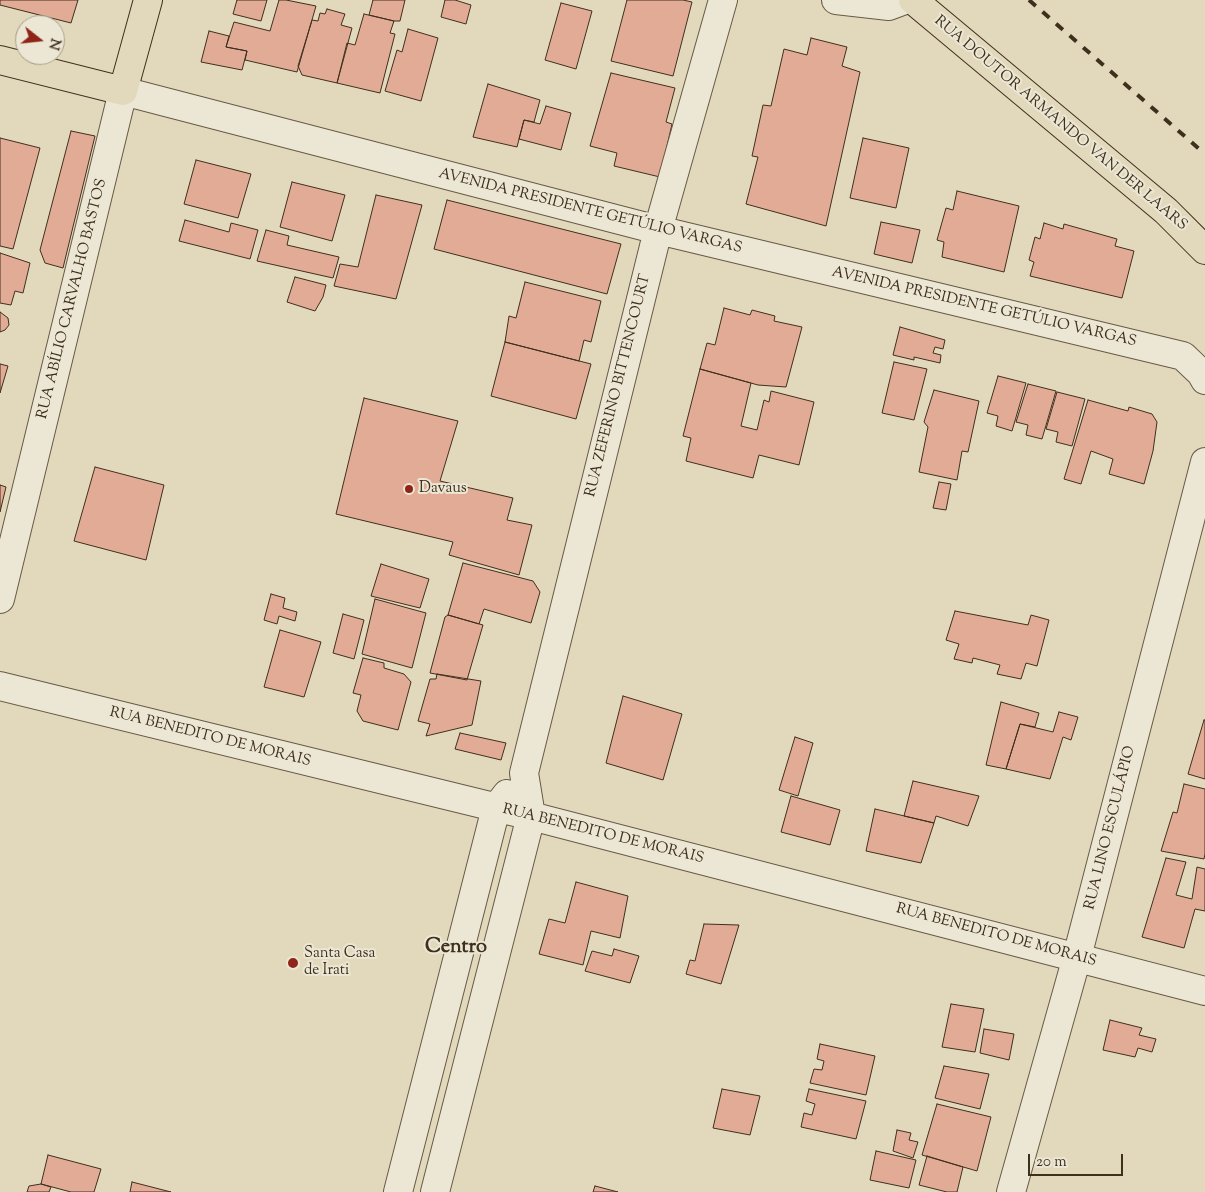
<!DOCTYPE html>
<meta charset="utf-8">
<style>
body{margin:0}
#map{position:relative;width:1205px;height:1192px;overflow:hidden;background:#e2d9bd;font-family:"Sorts Mill Goudy",serif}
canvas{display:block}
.north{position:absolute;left:15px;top:15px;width:50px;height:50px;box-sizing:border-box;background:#ece6d4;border:1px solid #a79d8b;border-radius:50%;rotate:106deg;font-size:14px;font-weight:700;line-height:20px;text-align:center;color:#3f2f1d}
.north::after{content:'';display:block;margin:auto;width:18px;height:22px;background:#8f2418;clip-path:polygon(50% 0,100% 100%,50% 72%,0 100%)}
.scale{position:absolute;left:1028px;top:1154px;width:95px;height:22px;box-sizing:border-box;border:2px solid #3f2f1d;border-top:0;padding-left:6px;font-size:15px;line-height:18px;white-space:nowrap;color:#3f2f1d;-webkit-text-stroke:4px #ece6d4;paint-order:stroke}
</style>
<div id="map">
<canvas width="1205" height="1192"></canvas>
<div class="north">N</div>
<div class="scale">20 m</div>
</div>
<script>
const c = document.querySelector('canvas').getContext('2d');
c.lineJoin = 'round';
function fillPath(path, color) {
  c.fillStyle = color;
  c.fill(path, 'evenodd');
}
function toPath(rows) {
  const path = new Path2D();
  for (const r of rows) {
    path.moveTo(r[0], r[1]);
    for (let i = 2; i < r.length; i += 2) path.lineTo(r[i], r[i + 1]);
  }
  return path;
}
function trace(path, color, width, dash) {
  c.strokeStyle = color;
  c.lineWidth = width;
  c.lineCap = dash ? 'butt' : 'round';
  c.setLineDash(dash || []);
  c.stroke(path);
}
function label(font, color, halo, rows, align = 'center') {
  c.font = font + ' "Sorts Mill Goudy",serif';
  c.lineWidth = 4;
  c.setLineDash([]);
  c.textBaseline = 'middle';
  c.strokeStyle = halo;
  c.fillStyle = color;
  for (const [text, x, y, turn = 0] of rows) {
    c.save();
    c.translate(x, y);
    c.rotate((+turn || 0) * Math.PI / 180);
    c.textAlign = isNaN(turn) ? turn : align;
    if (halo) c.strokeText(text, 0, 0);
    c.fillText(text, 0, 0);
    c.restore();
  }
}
const building = toPath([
 [0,0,78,0,71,23,0,5,0,0],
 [237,0,267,0,261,21,233,14,237,0],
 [279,0,286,0,316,6,297,72,245,60,247,51,226,47,234,22,270,31,279,0],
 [373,0,405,0,400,21,394,21,369,15,373,0],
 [445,0,455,0,471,5,466,24,441,17,445,0],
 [627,0,683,0,692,2,673,76,611,61,627,0],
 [561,3,592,11,576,69,545,60,561,3],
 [327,9,345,14,341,25,352,28,337,83,302,75,298,66,312,20,318,21,320,13,325,14,327,9],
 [364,14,394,21,390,33,395,34,380,93,337,83,347,43,355,45,364,14],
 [408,29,438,38,421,101,385,91,397,50,402,52,408,29],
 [209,31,229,36,226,47,247,51,242,70,201,62,209,31],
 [811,38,847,47,842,66,860,72,826,226,746,204,758,157,752,156,763,105,771,106,784,49,807,55,811,38],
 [611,73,675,88,666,122,672,124,660,177,614,166,617,153,590,146,611,73],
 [488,84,540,100,534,122,524,120,517,147,473,137,488,84],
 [546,106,571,113,561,150,519,139,524,120,540,124,546,106],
 [71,131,95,136,63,268,45,263,40,250,71,131],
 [0,138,40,148,13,249,0,246,0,138],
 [863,138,909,148,896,208,850,198,863,138],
 [196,160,251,174,238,218,184,204,196,160],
 [292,182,345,195,332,241,280,227,292,182],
 [957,191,1019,206,1004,272,942,257,944,242,937,240,946,208,953,210,957,191],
 [376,195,422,205,396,299,334,286,340,264,358,267,376,195],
 [447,200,621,244,607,294,434,249,447,200],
 [185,220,229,232,231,223,258,230,250,259,179,241,185,220],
 [881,222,920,230,912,263,874,254,881,222],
 [1044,223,1063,229,1064,224,1117,239,1115,246,1134,251,1122,298,1030,276,1034,262,1029,260,1035,237,1040,239,1044,223],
 [266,230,289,236,287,245,339,257,333,278,257,261,266,230],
 [0,253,30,263,23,293,15,291,11,305,0,303,0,253],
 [295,277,326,285,323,297,315,311,287,302,295,277],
 [525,282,601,301,591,342,584,340,579,361,505,342,509,316,516,318,525,282],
 [724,308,750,315,752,310,775,316,774,321,802,327,786,387,758,385,700,369,707,343,715,345,724,308],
 [0,312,8,318,9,325,5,330,0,332,0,312],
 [900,327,945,340,943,349,935,347,933,353,941,355,940,363,914,357,914,360,893,355,900,327],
 [505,342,591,364,576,419,491,396,505,342],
 [894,362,927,369,914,420,882,413,894,362],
 [0,364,8,366,0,393,0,364],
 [700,369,751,383,741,426,757,430,764,400,769,402,771,391,814,402,799,465,759,455,753,478,686,461,691,438,683,436,700,369],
 [998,376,1026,383,1012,431,996,426,998,416,987,413,998,376],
 [1028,384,1056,391,1042,439,1026,435,1028,425,1016,422,1028,384],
 [934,390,979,401,968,452,962,451,957,480,919,472,928,427,924,422,934,390],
 [1057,392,1085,399,1072,446,1056,442,1058,432,1046,429,1057,392],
 [364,398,458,421,440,481,513,498,507,520,532,525,519,575,449,555,453,542,336,514,364,398],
 [1088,400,1128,411,1129,407,1152,414,1157,422,1153,451,1144,484,1109,474,1113,459,1091,451,1081,484,1064,479,1088,400],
 [95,467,164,485,146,560,74,541,95,467],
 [939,482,951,484,946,510,933,508,939,482],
 [0,485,6,487,0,512,0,485],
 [463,563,533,581,540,592,531,623,484,609,479,624,448,615,463,563],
 [381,564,429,579,420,608,371,596,381,564],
 [271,594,285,598,283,608,297,612,295,621,279,616,277,624,264,620,271,594],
 [375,599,426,613,412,668,362,654,375,599],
 [955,611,1028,625,1031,615,1049,620,1037,666,1026,663,1021,679,997,674,1000,665,973,658,972,663,954,659,959,644,946,640,955,611],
 [343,614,364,620,354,659,333,653,343,614],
 [448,615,483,625,467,680,430,673,445,617,448,615],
 [280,630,321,642,304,697,264,687,280,630],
 [363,658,384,663,384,668,404,674,411,682,398,730,363,721,357,711,361,695,353,693,363,658],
 [437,674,481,681,472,725,426,736,430,724,418,721,430,679,436,679,437,674],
 [623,696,682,714,663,780,606,763,623,696],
 [1001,702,1039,713,1035,727,1020,724,1006,769,986,765,1001,702],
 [1059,712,1078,717,1071,740,1063,737,1050,779,1006,769,1020,724,1053,732,1059,712],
 [1204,720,1205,720,1205,779,1188,774,1204,720],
 [460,733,506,743,501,760,455,749,460,733],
 [795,737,813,743,798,796,779,790,795,737],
 [913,781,979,796,968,826,936,816,934,823,904,816,913,781],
 [1184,784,1205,789,1205,854,1204,859,1161,851,1173,812,1177,813,1184,784],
 [791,796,840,810,830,845,781,832,791,796],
 [875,809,934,823,921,863,866,851,875,809],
 [1166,858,1186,862,1176,895,1192,899,1197,867,1205,869,1205,911,1195,909,1184,948,1142,937,1166,858],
 [576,882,628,896,620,938,591,931,583,965,539,954,549,919,565,923,576,882],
 [704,924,739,925,721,984,686,974,690,960,695,961,704,924],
 [614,949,639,956,630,983,585,971,592,951,612,956,614,949],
 [951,1004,984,1009,975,1052,942,1047,951,1004],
 [1110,1020,1142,1028,1139,1035,1156,1039,1152,1052,1138,1048,1135,1057,1103,1050,1110,1020],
 [984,1029,1014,1034,1009,1060,980,1053,984,1029],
 [820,1044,875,1056,866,1095,810,1083,814,1069,822,1070,824,1061,817,1059,820,1044],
 [944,1066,989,1074,980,1109,935,1098,944,1066],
 [722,1089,760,1096,750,1135,713,1128,722,1089],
 [809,1089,866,1101,856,1139,801,1127,804,1113,812,1115,815,1104,806,1101,809,1089],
 [937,1104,991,1117,977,1171,922,1155,937,1104],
 [897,1130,911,1133,909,1140,918,1142,913,1158,893,1151,897,1130],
 [876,1151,916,1160,909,1188,870,1180,876,1151],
 [48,1155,101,1169,94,1192,71,1192,41,1184,48,1155],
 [927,1156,963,1167,957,1192,947,1192,919,1185,927,1156],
 [132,1182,171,1192,130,1192,132,1182],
 [41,1184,51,1187,49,1192,27,1192,29,1186,41,1184],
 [595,1186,618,1192,593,1192,595,1186]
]);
const minor = toPath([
 [836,0,889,6,905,0],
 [0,599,123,91,658,230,1183,356,1201,373,1205,380],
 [0,686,531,816,1205,991],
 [398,1192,496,808,507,794],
 [435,1192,531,816,524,773,658,230,723,0],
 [1011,1192,1077,957,1205,462]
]);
const major = toPath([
 [913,0,1166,211,1205,250],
 [0,60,123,91,148,0]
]);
const rail = toPath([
 [1029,0,1205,154]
]);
const markers = [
 [409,489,5,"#8f2418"],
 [293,963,6,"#8f2418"]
];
const streetNames = [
 ["RUA DOUTOR ARMANDO VAN DER LAARS",1060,124,40],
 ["AVENIDA PRESIDENTE GETÚLIO VARGAS",590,212,14],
 ["RUA ABÍLIO CARVALHO BASTOS",73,299,-76],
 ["AVENIDA PRESIDENTE GETÚLIO VARGAS",984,308,13],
 ["RUA ZEFERINO BITTENCOURT",619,386,-76],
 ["RUA BENEDITO DE MORAIS",210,738,14],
 ["RUA LINO ESCULÁPIO",1111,828,-76],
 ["RUA BENEDITO DE MORAIS",603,835,14],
 ["RUA BENEDITO DE MORAIS",996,936,15]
];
const poiNames = [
 ["Davaus",419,489],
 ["Santa Casa",304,954],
 ["de Irati",304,971]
];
const districtNames = [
 ["Centro",456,949]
];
fillPath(building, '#e2ab96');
trace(building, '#3f2f1d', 1);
trace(minor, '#685a45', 30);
trace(major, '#3f2f1d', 30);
trace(minor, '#ece6d4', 28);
trace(major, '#e2d9bd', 28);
trace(rail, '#3f2f1d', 4, [9, 9]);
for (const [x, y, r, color] of markers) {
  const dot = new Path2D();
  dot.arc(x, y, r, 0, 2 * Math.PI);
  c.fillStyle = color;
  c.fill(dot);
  trace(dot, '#ece6d4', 2);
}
label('15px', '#3f2f1d', '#ece6d4', streetNames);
label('15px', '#3f2f1d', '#ece6d4', poiNames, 'left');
label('bold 20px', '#3f2f1d', '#ece6d4', districtNames);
</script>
